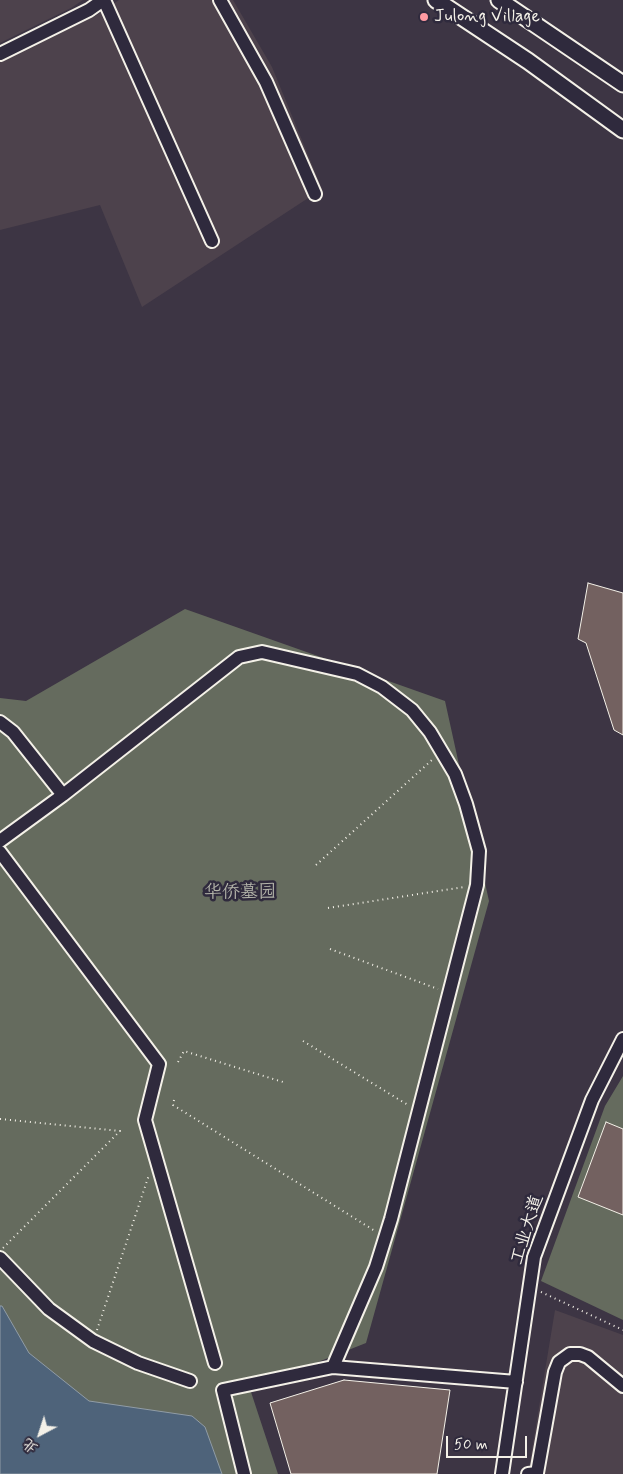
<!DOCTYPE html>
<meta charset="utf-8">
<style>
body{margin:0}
#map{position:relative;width:623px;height:1474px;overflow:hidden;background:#3d3544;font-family:Mynerve,"LXGW WenKai TC",sans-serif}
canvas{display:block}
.north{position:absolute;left:15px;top:1409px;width:50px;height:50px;-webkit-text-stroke:4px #2f2a3d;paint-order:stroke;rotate:220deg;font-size:14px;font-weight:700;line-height:20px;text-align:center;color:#f4f1e8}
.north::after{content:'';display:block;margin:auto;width:18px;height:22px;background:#f4f1e8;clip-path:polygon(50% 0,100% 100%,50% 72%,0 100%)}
.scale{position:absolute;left:446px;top:1436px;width:81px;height:22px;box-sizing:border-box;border:2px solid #f4f1e8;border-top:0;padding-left:6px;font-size:15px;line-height:18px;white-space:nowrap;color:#f4f1e8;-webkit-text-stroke:4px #2f2a3d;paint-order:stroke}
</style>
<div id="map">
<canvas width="623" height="1474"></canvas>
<div class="north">北</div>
<div class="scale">50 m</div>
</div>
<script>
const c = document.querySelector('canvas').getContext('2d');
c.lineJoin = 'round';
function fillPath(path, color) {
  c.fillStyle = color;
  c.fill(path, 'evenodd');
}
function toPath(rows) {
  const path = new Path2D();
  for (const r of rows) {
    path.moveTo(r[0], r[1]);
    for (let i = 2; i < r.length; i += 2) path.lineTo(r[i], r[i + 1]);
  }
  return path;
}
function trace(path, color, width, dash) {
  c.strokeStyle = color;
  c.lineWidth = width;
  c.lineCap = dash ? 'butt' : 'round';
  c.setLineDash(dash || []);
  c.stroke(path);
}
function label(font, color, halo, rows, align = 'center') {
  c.font = font + ' Mynerve,"LXGW WenKai TC",sans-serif';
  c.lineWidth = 5;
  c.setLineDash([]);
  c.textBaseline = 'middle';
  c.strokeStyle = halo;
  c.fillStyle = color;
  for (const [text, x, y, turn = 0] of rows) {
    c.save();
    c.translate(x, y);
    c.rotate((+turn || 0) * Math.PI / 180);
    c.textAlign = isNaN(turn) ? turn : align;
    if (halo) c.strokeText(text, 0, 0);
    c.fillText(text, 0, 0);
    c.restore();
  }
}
const built = toPath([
 [0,0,83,0,71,8,0,43],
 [119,0,233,0,272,67,322,189,142,307,100,205,0,230,0,62,95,16],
 [555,1310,623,1335,623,1474,528,1474]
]);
const green = toPath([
 [185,609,445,701,489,901,366,1343,250,1389,278,1474,0,1474,0,698,26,701],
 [623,1076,623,1320,541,1281,605,1106]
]);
const water = toPath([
 [0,1306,2,1306,29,1353,89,1401,192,1416,205,1427,222,1474,0,1474,0,1306]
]);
const building = toPath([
 [588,583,623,593,623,735,614,730,586,643,578,639,588,583],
 [606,1122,623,1129,623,1215,578,1197,606,1122],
 [344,1380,450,1390,437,1474,291,1474,270,1403,344,1380]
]);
const path = toPath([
 [316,865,433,759],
 [328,908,464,887],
 [330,949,438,989],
 [303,1041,408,1105],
 [178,1062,184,1051,283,1082],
 [174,1100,173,1105,375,1231],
 [0,1119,120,1131,3,1248],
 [541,1292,623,1330],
 [97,1330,149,1175]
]);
const minor = toPath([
 [104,0,212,241],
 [220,0,266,82,315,194],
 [0,54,89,10,103,0],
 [0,722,13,732,63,795],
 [0,841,63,795,239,657,262,652,357,674,382,687,412,710,430,732,455,774,466,804,479,851,477,885,391,1219,376,1267,333,1367],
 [0,852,159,1064,145,1120,215,1363],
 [0,1258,49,1309,93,1341,138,1363,190,1381],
 [244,1474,223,1390,333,1367,516,1382],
 [502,1474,534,1257,592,1100,623,1039],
 [528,1474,537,1473,555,1372,559,1362,570,1354,580,1354,588,1357,623,1386]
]);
const major = toPath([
 [436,0,528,61,623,130],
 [499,0,623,84]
]);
const markers = [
 [424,17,5,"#ff9aa2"]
];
const poiNames = [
 ["Julong Village",434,17]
];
const parkNames = [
 ["华侨墓园",240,893]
];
const streetNames = [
 ["工业大道",528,1230,-73]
];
fillPath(built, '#4d424c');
fillPath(green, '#656b5e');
fillPath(water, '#4e637a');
trace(water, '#909ca6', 1);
fillPath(building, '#736160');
trace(building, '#f4f1e8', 1);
trace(minor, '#f4f1e8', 16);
trace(major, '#f4f1e8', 19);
trace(path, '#f4f1e8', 2, [1, 4]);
trace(minor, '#2f2a3d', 12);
trace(major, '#2f2a3d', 15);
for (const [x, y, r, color] of markers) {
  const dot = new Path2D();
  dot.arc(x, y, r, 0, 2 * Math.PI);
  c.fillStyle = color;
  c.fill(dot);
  trace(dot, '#2f2a3d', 2);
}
label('18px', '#f4f1e8', '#2f2a3d', poiNames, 'left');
label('18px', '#b4b5aa', '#2f2a3d', parkNames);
label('18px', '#f4f1e8', '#2f2a3d', streetNames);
</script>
